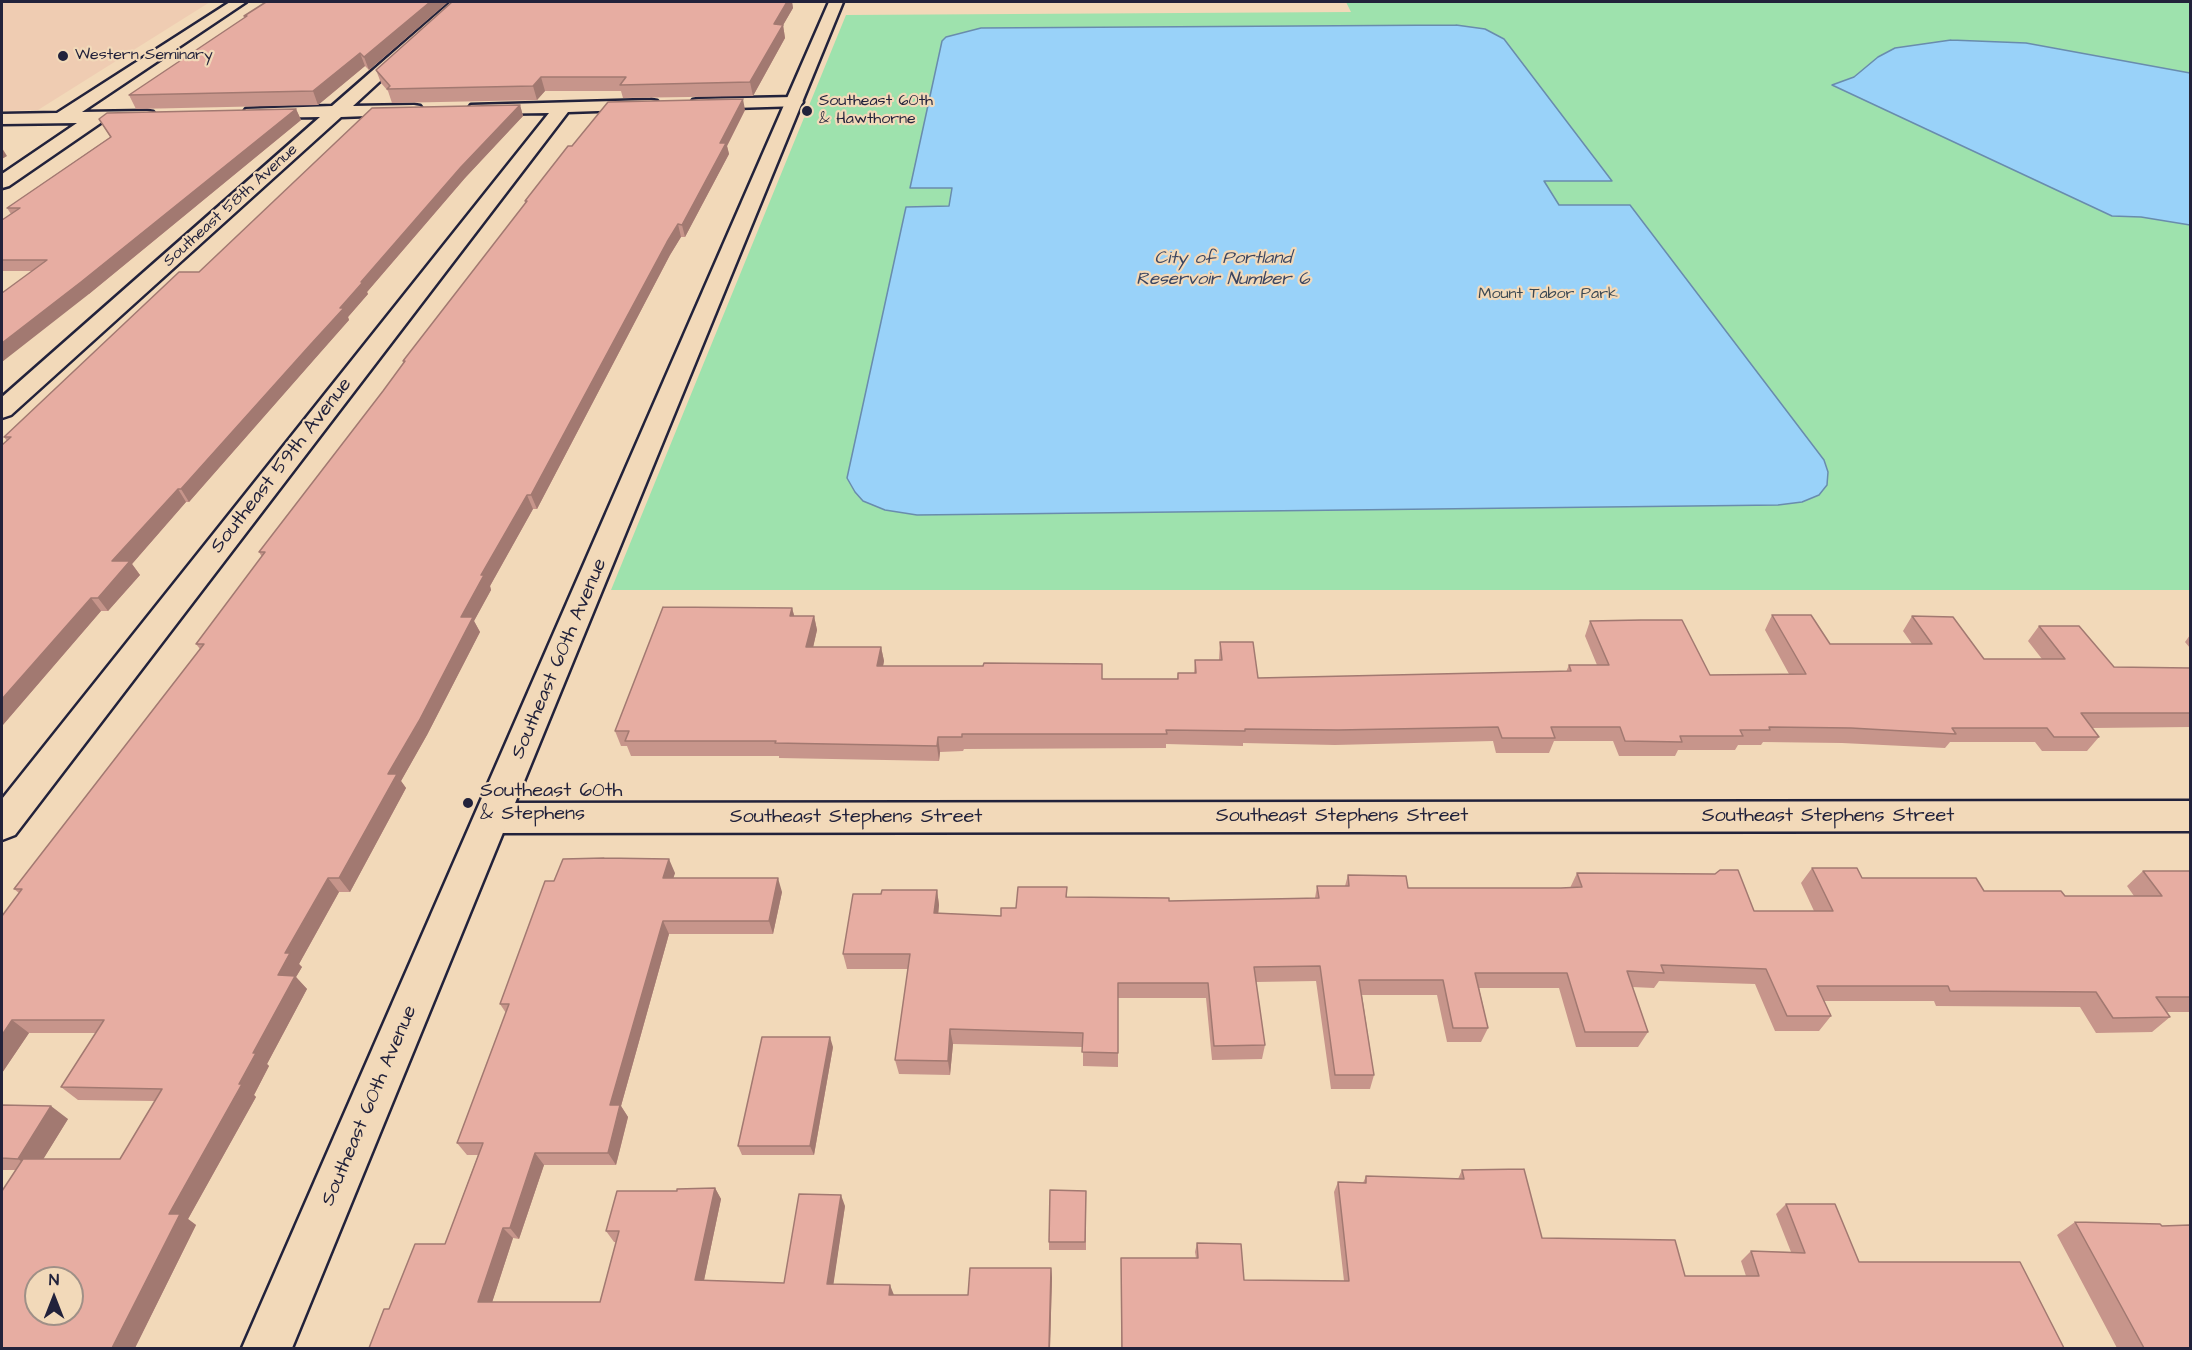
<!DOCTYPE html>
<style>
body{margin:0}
#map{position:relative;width:2192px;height:1350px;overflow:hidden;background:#f2d9b9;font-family:"Architects Daughter",sans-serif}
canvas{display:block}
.frame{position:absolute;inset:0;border:3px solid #22223b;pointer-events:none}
.north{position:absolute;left:24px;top:1266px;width:60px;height:60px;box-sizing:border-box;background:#f2d9b9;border:2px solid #9f9087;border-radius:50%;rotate:0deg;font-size:16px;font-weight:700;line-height:24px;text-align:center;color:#22223b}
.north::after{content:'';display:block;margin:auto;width:21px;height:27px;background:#22223b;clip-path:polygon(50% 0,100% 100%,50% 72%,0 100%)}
</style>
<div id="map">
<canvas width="2192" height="1350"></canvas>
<div class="frame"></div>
<div class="north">N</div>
</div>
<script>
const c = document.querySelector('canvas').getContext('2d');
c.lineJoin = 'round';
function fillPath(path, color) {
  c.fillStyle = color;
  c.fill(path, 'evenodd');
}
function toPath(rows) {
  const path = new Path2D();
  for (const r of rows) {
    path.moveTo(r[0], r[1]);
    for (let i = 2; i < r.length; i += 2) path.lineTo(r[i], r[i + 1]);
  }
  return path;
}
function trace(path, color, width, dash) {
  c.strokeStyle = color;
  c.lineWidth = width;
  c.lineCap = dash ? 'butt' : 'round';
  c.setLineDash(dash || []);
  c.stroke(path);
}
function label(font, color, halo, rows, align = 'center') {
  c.font = font + ' "Architects Daughter",sans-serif';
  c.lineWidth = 4.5;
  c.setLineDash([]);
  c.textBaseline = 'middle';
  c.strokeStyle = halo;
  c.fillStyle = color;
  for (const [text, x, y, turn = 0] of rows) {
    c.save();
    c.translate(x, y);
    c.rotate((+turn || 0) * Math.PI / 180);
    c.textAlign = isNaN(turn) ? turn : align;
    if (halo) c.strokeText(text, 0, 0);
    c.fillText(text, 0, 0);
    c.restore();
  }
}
const built = toPath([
 [2,2,210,2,38,110,2,111]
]);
const green = toPath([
 [1346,2,2190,2,2190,590,611,590,846,15,1351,12]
]);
const water = toPath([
 [1456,25,1485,29,1504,39,1612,181,1544,181,1559,205,1630,205,1824,460,1828,472,1827,485,1819,495,1802,502,1778,505,917,515,885,510,863,501,855,492,847,478,906,207,949,206,952,188,910,188,942,41,946,37,981,28,1456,25],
 [1951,40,2026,43,2190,73,2190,225,2141,217,2112,216,1832,85,1854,77,1878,57,1895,48,1951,40]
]);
const minor = toPath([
 [230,2,246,2,82,112,147,111,153,112,156,116,153,120,102,122,9,186,2,188,2,174,77,123,2,124,2,114,57,113,230,2],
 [451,2,466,2,353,106,414,105,420,106,423,110,420,114,341,117,11,415,2,418,2,397,320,117,252,118,246,117,243,113,246,109,332,106,451,2],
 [794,97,800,98,803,102,800,106,699,109,693,108,690,104,693,100,699,99,794,97],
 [651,100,657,101,660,105,657,109,568,112,15,835,2,840,2,799,549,113,477,114,471,113,468,109,471,105,651,100],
 [2190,801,2190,831,493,833,480,828,475,818,480,808,493,803,2190,801]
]);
const secondary = toPath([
 [829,2,843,2,292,1348,242,1348,829,2]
]);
const wall = toPath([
 [266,2,448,2,369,70,365,66,318,105,136,109,129,95,244,18,244,16],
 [452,2,792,2,793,8,783,25,785,38,753,96,623,98,621,91,545,91,537,100,392,103,388,91,381,83,376,70],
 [520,105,523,116,465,178,367,292,368,294,348,317,349,320,317,356,189,502,186,502,132,564,140,575,108,611,101,611,2,726,7,441,4,437,199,272],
 [296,109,301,120,89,294,31,271,2,271,2,220,11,214,7,208,110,137,99,119],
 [745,110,727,146,729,154,685,237,681,237,670,255,537,509,533,509,490,586,491,590,474,621,480,632,427,735,401,781,406,788,350,892,339,892,299,964,302,967,296,977,307,989,267,1064,269,1066,254,1095,256,1097,188,1219,196,1225,135,1348,2,1348,15,1170,2,1170,2,1105,68,1119,43,1159,120,1159,155,1101,78,1100,61,1087,96,1033,29,1033,2,1073,19,893,14,889,200,649,196,644,262,557,259,552,383,391,404,363,403,361,526,203,525,201,572,146],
 [792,608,794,616,814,616,817,630,813,647,881,647,884,661,883,666,1102,679,1177,679,1178,673,1194,673,1195,660,1219,660,1220,642,1258,678,1566,672,1569,665,1597,665,1585,636,1590,621,1710,675,1789,674,1765,630,1772,615,1830,644,1912,644,1903,631,1912,616,1984,659,2042,659,2028,641,2039,626,2114,667,2190,668,2190,727,2092,728,2099,737,2087,751,2042,751,2035,742,1950,742,1945,748,1842,743,1763,742,1761,745,1738,745,1735,750,1678,750,1675,756,1619,756,1613,741,1554,741,1549,753,1496,753,1493,741,1335,745,1243,743,1243,746,1166,744,1166,748,964,749,963,751,940,752,939,761,779,758,779,756,631,756,627,746,621,746,615,731],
 [2190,635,2190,648,2185,642],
 [1812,868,1862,878,1984,891,2065,896,2134,896,2127,886,2143,871,2190,871,2190,1012,2166,1012,2170,1017,2152,1032,2096,1033,2080,1007,1936,1006,1934,1001,1824,1001,1831,1016,1819,1031,1775,1031,1755,984,1659,981,1654,988,1632,987,1648,1032,1638,1047,1576,1047,1559,988,1479,988,1488,1028,1481,1042,1447,1042,1437,995,1362,995,1374,1075,1370,1089,1331,1089,1316,981,1256,982,1265,1045,1262,1059,1212,1060,1206,998,1118,998,1118,1067,1083,1066,1083,1047,953,1044,950,1075,899,1074,895,1060,908,969,847,969,843,954,881,894,937,890,939,905,938,913,1001,916,1016,908,1067,887,1067,897,1169,901,1315,898,1317,886,1345,886,1348,875,1408,888,1570,888,1577,873,1754,911,1814,911,1801,883],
 [675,873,673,878,782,892,773,934,669,934,621,1106,628,1117,616,1165,544,1165,519,1239,513,1238,492,1302,600,1302,616,1242,614,1242,606,1231,677,1191,715,1188,721,1199,704,1280,784,1283,845,1206,833,1284,894,1295,968,1295,1051,1268,1052,1278,1050,1348,389,1309,445,1244,478,1155,467,1155,457,1143,506,1013,500,1004,554,881],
 [833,1047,814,1155,742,1155,738,1146],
 [1462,1170,1542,1238,1685,1276,1746,1276,1741,1261,1751,1251,1791,1252,1776,1214,1786,1204,1859,1262,2064,1348,1121,1348,1121,1258,1196,1258,1195,1252,1197,1243,1244,1280,1344,1281,1334,1192,1338,1182,1363,1183,1366,1176,1458,1179],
 [1086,1191,1086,1250,1049,1250,1049,1242],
 [2075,1222,2162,1226,2190,1348,2117,1348,2057,1235]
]);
const shadedWall = toPath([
 [430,2,448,2,369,70,364,57],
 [787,2,792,2,793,8,782,27,783,25,785,38,753,96,750,82,774,24],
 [360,53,365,66,318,105,313,91],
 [541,77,545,91,537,100,533,86],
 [743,99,745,110,727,146,729,154,685,237,682,225,720,143],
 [520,105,523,116,465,178,367,292,368,294,348,317,349,320,189,502,181,489,340,308,361,282,461,167],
 [296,109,301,120,89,294,2,362,2,343],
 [2,148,7,156,2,159],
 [678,224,681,237,670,255,537,509,531,495,667,242],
 [178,489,186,502,132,564,140,575,108,611,98,598,112,561],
 [527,495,533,509,490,586,491,590,474,621,480,632,427,735,401,781,406,788,350,892,339,878,481,575],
 [91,598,101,611,2,726,2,699],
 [792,608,796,622,790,616],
 [814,616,817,630,810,661,806,647],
 [881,647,884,661,880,681,877,666],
 [938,737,940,752,939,761,937,746],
 [669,859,675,873,669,892,663,878],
 [328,878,339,892,299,964,302,967,296,977,307,989,267,1064,269,1066,254,1095,256,1097,188,1219,196,1225,135,1348,112,1348,169,1214,239,1084,253,1053,285,953],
 [778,878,782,892,773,934,769,921],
 [937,890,939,905,937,928,934,913],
 [663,921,669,934,621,1106,628,1117,616,1165,608,1153,610,1105],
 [12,1020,29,1033,2,1073,2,1035],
 [950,1029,953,1044,950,1075,948,1061],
 [830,1037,833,1047,814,1155,810,1146],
 [51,1106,68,1119,36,1171,18,1159],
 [535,1153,544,1165,519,1239,510,1228],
 [715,1188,721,1199,702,1290,695,1280],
 [841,1195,845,1206,832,1294,827,1284],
 [503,1228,513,1238,489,1312,478,1302],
 [1051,1268,1052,1278,1050,1348,1049,1348],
 [890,1285,894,1295,889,1295]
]);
const building = toPath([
 [266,2,430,2,364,57,360,53,313,91,129,95,247,16,244,16,266,2],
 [452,2,787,2,774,24,783,25,750,82,620,85,626,77,541,77,533,86,387,89,390,86,376,70,452,2],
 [743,99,720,143,726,143,682,225,678,224,667,242,531,495,527,495,481,575,484,575,461,617,473,617,419,721,388,774,397,774,339,878,328,878,285,953,290,953,278,975,295,976,253,1053,256,1053,239,1084,242,1084,169,1214,180,1214,112,1348,2,1348,2,1191,23,1159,120,1159,162,1089,61,1087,104,1020,12,1020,2,1035,2,916,22,889,14,889,204,644,196,644,265,552,259,552,383,391,405,361,403,361,527,201,525,201,568,146,572,146,608,102,743,99],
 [36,1278,72,1278,72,1314,36,1314,36,1278],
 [520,105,461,167,361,282,363,282,340,308,344,308,311,344,181,489,178,489,112,561,130,561,98,598,91,598,2,699,2,445,11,437,4,437,179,272,199,272,372,108,520,105],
 [296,109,81,282,2,343,2,293,47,260,2,260,2,220,20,208,7,208,111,137,99,119,107,113,296,109],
 [663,607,792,608,790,616,814,616,806,647,881,647,877,666,983,666,984,663,1102,664,1102,679,1178,679,1178,673,1196,673,1195,660,1222,660,1220,642,1253,642,1258,678,1571,671,1569,665,1609,665,1590,621,1641,620,1682,620,1710,675,1806,674,1772,615,1811,615,1830,644,1932,644,1912,616,1953,617,1984,659,2065,659,2039,626,2079,626,2114,667,2190,668,2190,713,2081,713,2099,737,2054,737,2047,728,1952,728,1956,734,1851,728,1769,727,1770,730,1740,730,1743,736,1680,736,1682,742,1625,741,1620,727,1551,727,1555,738,1502,738,1498,727,1338,730,1245,729,1245,731,1166,730,1167,734,962,734,962,737,938,737,937,746,775,743,776,741,625,741,629,731,615,731,663,607],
 [604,858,669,859,663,878,778,878,769,921,663,921,610,1105,620,1105,608,1153,535,1153,510,1228,503,1228,478,1302,600,1302,619,1231,606,1231,617,1191,677,1191,677,1189,715,1188,695,1280,784,1283,799,1194,841,1195,827,1284,890,1285,889,1295,968,1295,970,1268,1051,1268,1049,1348,369,1348,384,1309,389,1309,415,1244,445,1244,483,1143,457,1143,509,1004,500,1004,545,881,554,881,563,859,604,858],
 [1812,868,1857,868,1862,878,1976,878,1984,891,2061,891,2065,896,2162,896,2143,871,2190,871,2190,997,2156,997,2170,1017,2113,1018,2096,992,1950,991,1948,986,1817,986,1831,1016,1787,1016,1766,969,1661,965,1664,973,1627,971,1648,1032,1585,1032,1567,973,1475,973,1488,1028,1453,1028,1443,980,1359,980,1374,1075,1335,1075,1320,966,1254,967,1265,1045,1214,1046,1208,983,1118,983,1118,1053,1082,1052,1083,1033,950,1029,948,1061,895,1060,910,954,843,954,853,894,881,894,882,890,937,890,934,913,1001,916,1001,908,1016,908,1018,887,1067,887,1066,897,1169,898,1169,901,1319,898,1317,886,1349,886,1348,875,1406,876,1408,888,1561,888,1582,887,1577,873,1715,874,1720,870,1738,870,1754,911,1833,911,1812,868],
 [762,1037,830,1037,810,1146,738,1146,762,1037],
 [2,1105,51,1106,18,1159,2,1158,2,1105],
 [1524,1169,1542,1238,1675,1240,1685,1276,1759,1276,1751,1251,1805,1253,1786,1204,1835,1204,1859,1262,2020,1262,2064,1348,1122,1348,1121,1258,1198,1258,1197,1243,1241,1244,1244,1280,1349,1281,1338,1182,1366,1183,1366,1176,1464,1179,1462,1170,1524,1169],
 [1050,1190,1086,1191,1085,1242,1049,1242,1050,1190],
 [2075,1222,2160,1224,2162,1226,2190,1225,2190,1348,2144,1348,2075,1222]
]);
const markers = [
 [63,56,6,"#22223b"],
 [807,111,6,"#22223b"],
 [468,803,6,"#22223b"]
];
const farPoinames = [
 ["Western Seminary",75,56],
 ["Southeast 60th",819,102],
 ["& Hawthorne",819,120]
];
const farStreetnames = [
 ["Southeast 58th Avenue",231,206,-42]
];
const farParknames = [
 ["Mount Tabor Park",1548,295]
];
const farWaternames = [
 ["City of Portland",1223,259],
 ["Reservoir Number 6",1223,280]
];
const streetNames = [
 ["Southeast 59th Avenue",282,466,-52],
 ["Southeast 60th Avenue",560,659,-67],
 ["Southeast Stephens Street",1342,817],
 ["Southeast Stephens Street",1828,817],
 ["Southeast Stephens Street",856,818],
 ["Southeast 60th Avenue",370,1106,-67]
];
const poiNames = [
 ["Southeast 60th",480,792],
 ["& Stephens",480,815]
];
fillPath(built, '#efccb2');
fillPath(green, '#9ee2ad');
fillPath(water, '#99d2f9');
trace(water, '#698cad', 1.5);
trace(minor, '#22223b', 5);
trace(secondary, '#22223b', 5);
fillPath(minor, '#f2d9b9');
fillPath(secondary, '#f2d9b9');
fillPath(wall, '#c7958b');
fillPath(shadedWall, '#a27971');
fillPath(building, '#e7ada2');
trace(building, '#a27971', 1.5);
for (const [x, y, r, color] of markers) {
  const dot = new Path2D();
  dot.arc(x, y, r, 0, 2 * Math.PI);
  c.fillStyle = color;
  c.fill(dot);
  trace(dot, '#f2d9b9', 2);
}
label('16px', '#22223b', '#f2d9b9', farPoinames, 'left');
label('16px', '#22223b', '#f2d9b9', farStreetnames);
label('16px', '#3b4852', '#f2d9b9', farParknames);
label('italic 18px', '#3a4561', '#f2d9b9', farWaternames);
label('20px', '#22223b', '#f2d9b9', streetNames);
label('20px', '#22223b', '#f2d9b9', poiNames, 'left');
</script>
